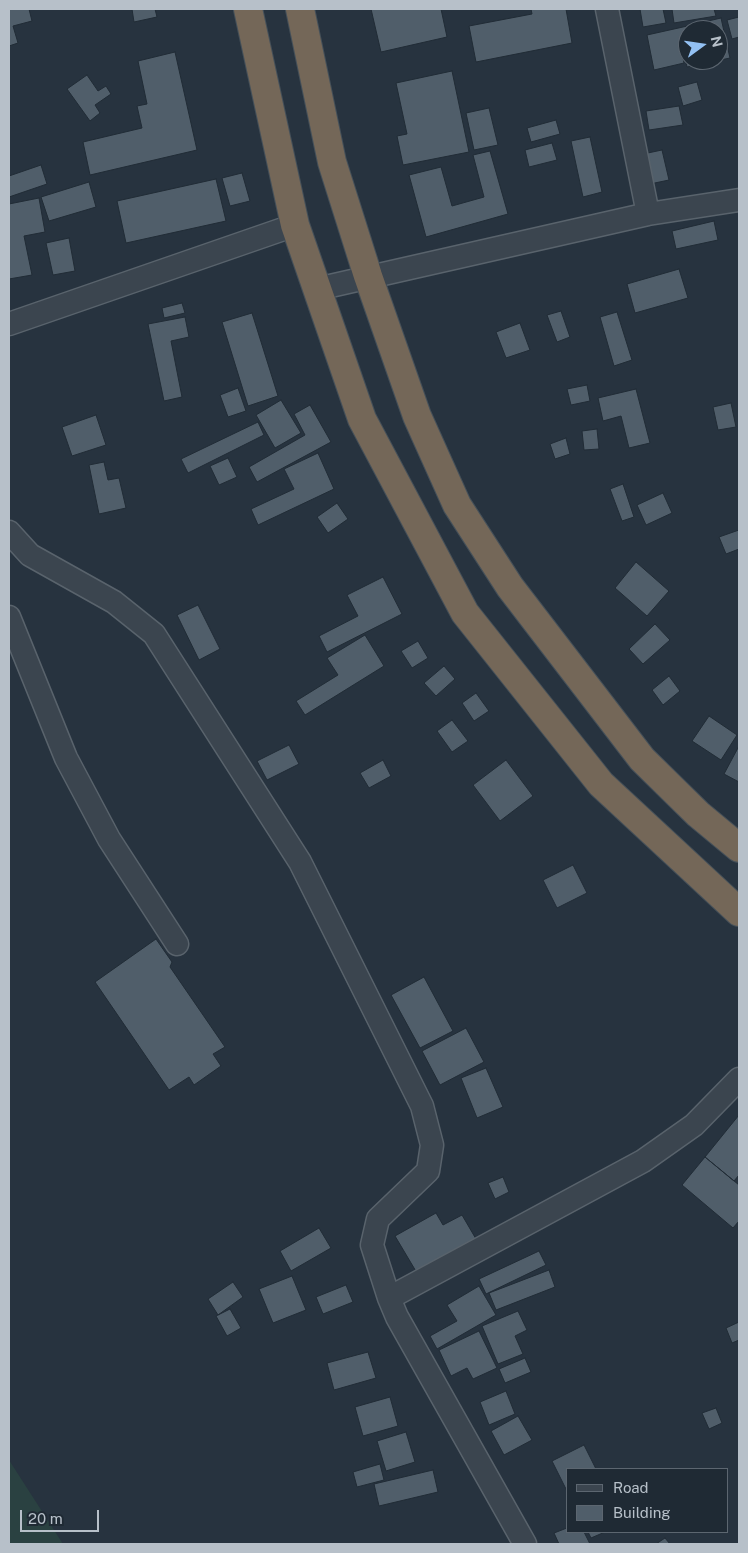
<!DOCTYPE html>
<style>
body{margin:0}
#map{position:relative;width:748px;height:1553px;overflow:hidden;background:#27333f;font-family:"Public Sans",sans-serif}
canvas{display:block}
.frame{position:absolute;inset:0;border:10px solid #b7c0c9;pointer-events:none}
.legend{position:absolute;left:566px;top:1468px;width:162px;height:65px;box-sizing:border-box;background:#1f2a34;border:1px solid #5c6670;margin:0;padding:6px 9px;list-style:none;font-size:15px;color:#b7c0c9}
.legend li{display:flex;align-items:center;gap:10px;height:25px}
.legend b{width:25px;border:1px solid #5c6670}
.north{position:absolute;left:678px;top:20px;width:50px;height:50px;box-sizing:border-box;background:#1f2a34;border:1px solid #5c6670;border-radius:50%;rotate:76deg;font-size:14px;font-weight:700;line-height:20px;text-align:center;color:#b7c0c9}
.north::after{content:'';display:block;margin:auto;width:18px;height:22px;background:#93c1f3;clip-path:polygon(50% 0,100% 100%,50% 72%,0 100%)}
.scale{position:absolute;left:20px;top:1510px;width:79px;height:22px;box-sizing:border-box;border:2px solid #b7c0c9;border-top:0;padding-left:6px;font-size:15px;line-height:18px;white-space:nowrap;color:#b7c0c9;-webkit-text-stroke:4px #1f2a34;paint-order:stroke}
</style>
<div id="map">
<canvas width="748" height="1553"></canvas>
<div class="frame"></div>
<ul class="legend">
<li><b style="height:6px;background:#3b454f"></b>Road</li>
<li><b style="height:14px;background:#505e6a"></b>Building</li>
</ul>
<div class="north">N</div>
<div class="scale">20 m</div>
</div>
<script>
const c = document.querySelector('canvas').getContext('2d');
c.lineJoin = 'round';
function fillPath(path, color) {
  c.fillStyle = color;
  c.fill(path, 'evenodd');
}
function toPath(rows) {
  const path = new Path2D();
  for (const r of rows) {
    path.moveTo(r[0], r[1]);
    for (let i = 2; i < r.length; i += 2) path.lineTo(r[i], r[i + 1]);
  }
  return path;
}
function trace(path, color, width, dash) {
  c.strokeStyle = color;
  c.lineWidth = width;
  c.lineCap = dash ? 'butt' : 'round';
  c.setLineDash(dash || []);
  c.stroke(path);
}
const green = toPath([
 [9,1460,63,1544,9,1544]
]);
const building = toPath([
 [9,9,29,9,32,21,13,26,18,43,9,46,9,9],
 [132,9,155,9,157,17,134,22,132,9],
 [371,9,441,9,447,37,381,52,371,9],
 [531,9,566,9,572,43,476,62,469,26,532,14,531,9],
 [640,9,663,9,666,23,643,27,640,9],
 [672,9,714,9,716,16,674,23,672,9],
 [739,17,739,37,732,39,727,20,739,17],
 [721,18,730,58,687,67,683,46,688,45,688,60,718,60,718,30,705,30,704,22,721,18],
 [701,23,703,30,688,30,688,43,680,44,684,63,654,70,647,35,701,23],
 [175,52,197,150,90,175,83,142,142,128,137,106,147,104,138,61,175,52],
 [452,71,469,152,403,165,397,136,407,134,396,83,452,71],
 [87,75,98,91,106,86,111,94,95,105,100,113,90,121,67,89,87,75],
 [697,82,702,100,683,106,678,87,697,82],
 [679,106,683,125,649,130,646,111,679,106],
 [489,108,498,145,474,150,466,113,489,108],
 [556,120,560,134,531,142,527,128,556,120],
 [590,137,602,192,583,197,571,141,590,137],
 [552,143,557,160,529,167,525,150,552,143],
 [662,150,669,180,650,184,643,154,662,150],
 [490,151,508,214,426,237,409,175,441,167,452,206,484,197,473,155,490,151],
 [41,165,47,184,9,197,9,176,41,165],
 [242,173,250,201,230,206,222,178,242,173],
 [216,179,226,221,126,243,117,201,216,179],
 [89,182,96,207,49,221,41,197,89,182],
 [39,198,45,232,24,236,32,275,9,279,9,204,39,198],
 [714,221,718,240,676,249,672,231,714,221],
 [69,238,75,271,53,275,46,243,69,238],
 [679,269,688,298,635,313,627,284,679,269],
 [182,303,185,313,164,318,162,308,182,303],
 [561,311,570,337,557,342,547,315,561,311],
 [617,312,632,360,614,366,600,317,617,312],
 [252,313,278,396,248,406,222,322,252,313],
 [185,317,189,337,171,341,182,397,164,401,148,324,185,317],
 [520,323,530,350,506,358,496,332,520,323],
 [587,385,590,401,571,405,567,389,587,385],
 [238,388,246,411,228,417,220,395,238,388],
 [636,389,650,443,629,448,621,416,603,421,598,398,636,389],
 [281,400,301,433,275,448,256,415,281,400],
 [731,403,736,427,718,430,713,407,731,403],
 [310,405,331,442,257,482,249,467,305,435,294,414,310,405],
 [96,415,106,445,72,456,62,427,96,415],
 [258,422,264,435,188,473,181,459,258,422],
 [597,429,599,449,584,450,582,431,597,429],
 [566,438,570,454,555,459,550,444,566,438],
 [318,453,334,489,258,525,251,509,294,489,284,469,318,453],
 [228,458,237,477,219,485,210,466,228,458],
 [104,462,108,480,119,478,126,508,99,514,89,465,104,462],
 [623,484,634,517,622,521,610,489,623,484],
 [663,493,672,513,646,525,637,505,663,493],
 [337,503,348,519,328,533,317,517,337,503],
 [739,530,739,549,726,554,719,537,739,530],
 [636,562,669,591,647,616,615,588,636,562],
 [383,577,402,614,327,652,319,636,358,616,347,595,383,577],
 [198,605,220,649,199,660,177,615,198,605],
 [655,624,670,640,643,664,629,649,655,624],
 [365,635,384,666,305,715,296,701,338,675,327,658,365,635],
 [418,641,428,658,412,668,401,651,418,641],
 [444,666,455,679,436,696,424,683,444,666],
 [669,676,680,691,663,705,652,690,669,676],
 [476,693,489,711,474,721,462,703,476,693],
 [709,716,737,735,721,760,692,741,709,716],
 [452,720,468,741,452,752,437,731,452,720],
 [289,745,299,764,267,780,257,761,289,745],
 [739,746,739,782,724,774,739,746],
 [383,760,391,776,369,788,360,773,383,760],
 [506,760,533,796,500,821,473,785,506,760],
 [573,865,587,893,557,908,543,880,573,865],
 [156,939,172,962,170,967,225,1047,213,1054,221,1066,194,1085,189,1077,169,1090,95,982,156,939],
 [424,977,453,1031,420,1048,391,995,424,977],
 [466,1028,484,1062,440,1085,422,1051,466,1028],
 [486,1068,503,1107,477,1118,461,1078,486,1068],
 [739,1115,739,1175,734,1181,705,1157,739,1115],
 [705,1157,739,1185,739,1221,733,1228,682,1185,705,1157],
 [503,1177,509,1192,495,1199,488,1183,503,1177],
 [436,1213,443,1225,462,1215,476,1239,417,1273,395,1236,436,1213],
 [319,1228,331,1248,291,1271,280,1251,319,1228],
 [539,1251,546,1265,486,1294,479,1279,539,1251],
 [549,1270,555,1287,496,1310,489,1293,549,1270],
 [292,1276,306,1310,273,1323,259,1289,292,1276],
 [233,1282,243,1297,218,1315,208,1299,233,1282],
 [346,1285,353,1302,323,1314,316,1297,346,1285],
 [479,1286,496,1315,437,1349,430,1336,457,1321,447,1305,479,1286],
 [230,1309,241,1328,227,1336,216,1316,230,1309],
 [518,1311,527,1330,515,1336,523,1354,498,1364,482,1326,518,1311],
 [739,1322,739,1340,732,1343,726,1328,739,1322],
 [479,1331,497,1368,473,1379,467,1368,451,1376,439,1350,479,1331],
 [368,1352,376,1378,334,1390,327,1363,368,1352],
 [525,1358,531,1372,505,1383,499,1369,525,1358],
 [506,1391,515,1414,489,1425,480,1402,506,1391],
 [390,1397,398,1426,363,1436,355,1407,390,1397],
 [716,1408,722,1423,709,1429,702,1413,716,1408],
 [518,1416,532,1440,504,1455,491,1431,518,1416],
 [406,1432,415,1462,386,1471,377,1441,406,1432],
 [584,1445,596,1469,567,1469,567,1491,552,1461,584,1445],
 [380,1464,384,1480,357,1487,353,1472,380,1464],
 [433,1470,438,1492,379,1506,374,1484,433,1470],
 [567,1528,567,1532,584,1532,590,1544,559,1544,554,1533,567,1528],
 [588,1532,605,1532,591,1538,588,1532],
 [665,1538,670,1544,656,1544,665,1538]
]);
const street = toPath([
 [607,9,648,214],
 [317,289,648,214,739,200],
 [9,324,295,225],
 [9,532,30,555,114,602,154,634,300,862,422,1106,432,1145,428,1171,378,1219,372,1245,389,1298,397,1317,525,1544],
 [9,617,66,758,109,839,177,944],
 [389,1298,643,1161,694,1125,739,1079]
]);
const highway = toPath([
 [248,9,295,225,362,419,465,613,601,784,739,912],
 [300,9,332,162,368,276,417,416,457,505,510,587,642,759,698,814,739,848]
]);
fillPath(green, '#2a4141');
fillPath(building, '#505e6a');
trace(building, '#212c36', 1);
trace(street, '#59636c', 25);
trace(highway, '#455059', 30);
trace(street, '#3b454f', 22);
trace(highway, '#746758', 28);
</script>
